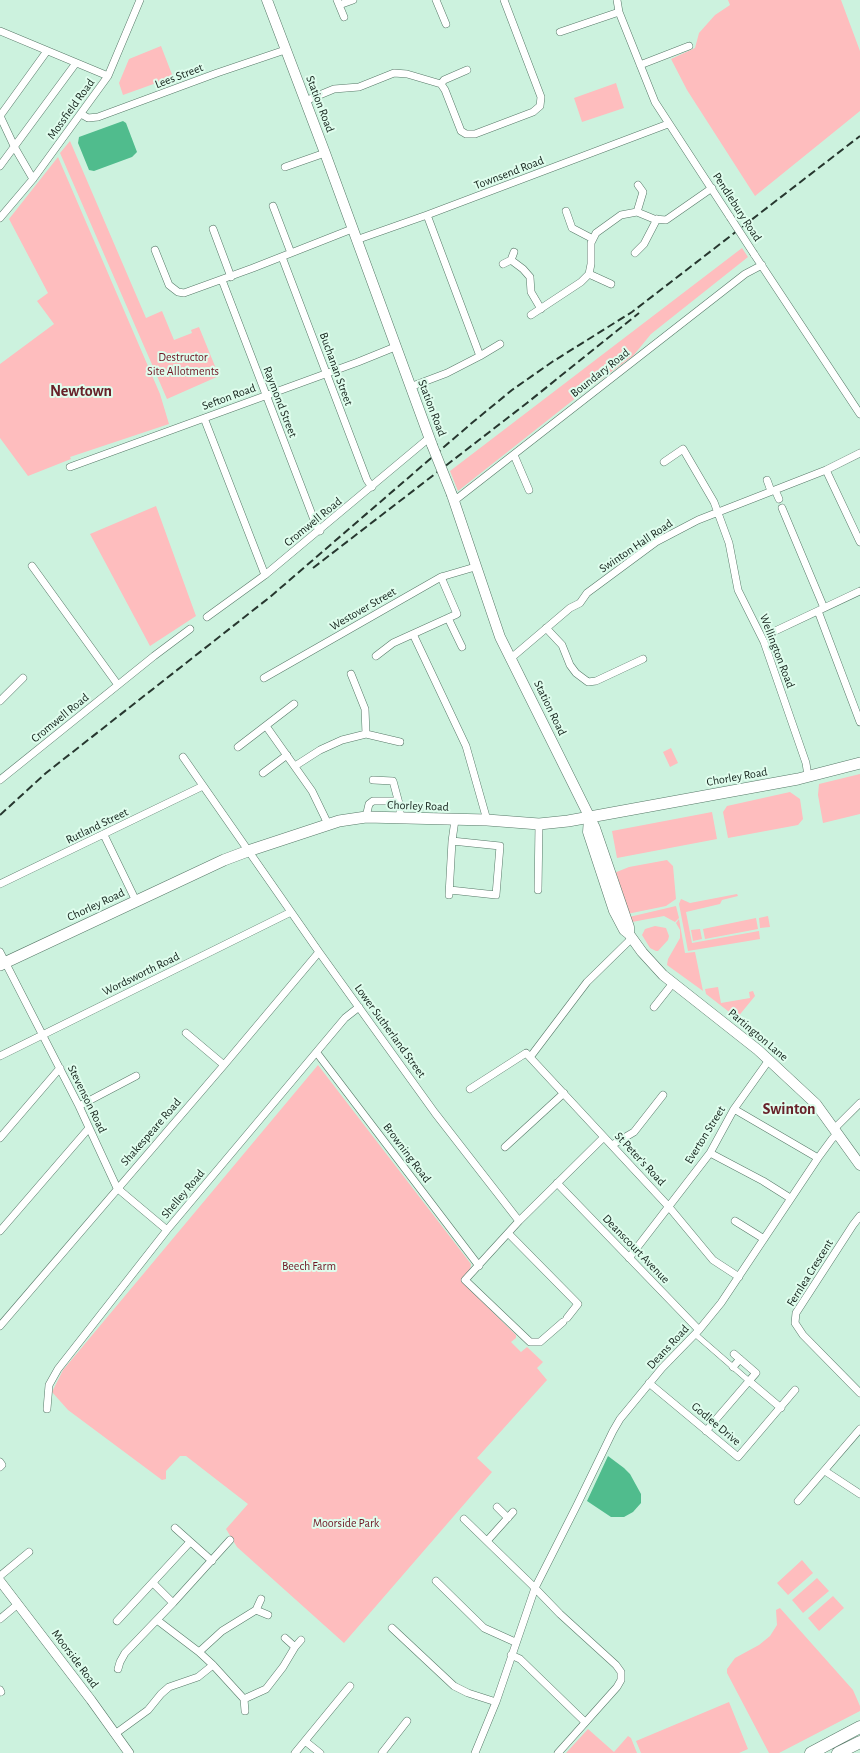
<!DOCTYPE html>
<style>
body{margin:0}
canvas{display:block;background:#ccf2de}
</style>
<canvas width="860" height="1753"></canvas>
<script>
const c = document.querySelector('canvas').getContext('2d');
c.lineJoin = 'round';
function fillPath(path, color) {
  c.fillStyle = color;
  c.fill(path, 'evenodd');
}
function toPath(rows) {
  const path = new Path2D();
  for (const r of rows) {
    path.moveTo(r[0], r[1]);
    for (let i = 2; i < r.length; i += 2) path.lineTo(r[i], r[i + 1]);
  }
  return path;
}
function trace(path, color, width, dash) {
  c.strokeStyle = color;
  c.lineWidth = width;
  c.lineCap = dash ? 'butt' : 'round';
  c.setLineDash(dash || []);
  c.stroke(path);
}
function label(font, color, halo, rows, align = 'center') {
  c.font = font + ' "Alegreya Sans",sans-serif';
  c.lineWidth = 4;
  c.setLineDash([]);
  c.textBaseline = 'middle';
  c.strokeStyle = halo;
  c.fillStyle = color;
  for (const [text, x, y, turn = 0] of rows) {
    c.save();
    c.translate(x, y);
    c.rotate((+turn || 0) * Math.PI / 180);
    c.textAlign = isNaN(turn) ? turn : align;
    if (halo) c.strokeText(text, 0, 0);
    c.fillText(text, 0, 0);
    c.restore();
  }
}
const green = toPath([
 [728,0,841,0,860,51,860,111,755,196,687,90,671,59,695,48,699,33,715,15,730,5],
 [161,46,173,77,123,95,119,83,129,59],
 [616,83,624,108,582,122,574,98],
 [70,141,146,318,162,311,174,340,192,333,191,330,199,327,219,376,167,399,60,153],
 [58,157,160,394,169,424,70,457,71,459,28,476,0,438,0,364,54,324,37,301,48,293,9,219],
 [742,248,748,257,651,334,633,356,577,397,458,491,450,471],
 [156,506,196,616,150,646,90,534],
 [671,748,678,763,670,767,663,752],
 [860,774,860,814,823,823,818,795,819,784],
 [790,792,800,799,803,819,798,825,728,838,723,812,727,806],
 [712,812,717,839,617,858,612,831],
 [667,860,673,866,676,899,666,906,627,914,614,873,629,867],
 [737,894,738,896,722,900,720,904,686,912,692,943,759,931,760,939,688,951,679,904,681,899,690,903],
 [676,906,679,918,675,922,664,916,632,922,629,917],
 [768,916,770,927,760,928,759,918],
 [756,918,758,929,705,939,703,929],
 [679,919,685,953,695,952,703,991,667,965,668,959,680,938,680,930,676,923],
 [655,926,666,928,669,936,668,940,658,951,656,951,650,948,642,935,645,929],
 [700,929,702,939,693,941,691,930],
 [718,987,721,1003,750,998,749,992,753,991,755,996,737,1018,706,994,705,989],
 [318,1065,471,1264,470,1271,461,1281,516,1335,516,1338,511,1342,521,1352,527,1347,543,1362,537,1368,547,1380,477,1458,492,1472,344,1643,237,1547,226,1529,248,1504,186,1456,180,1456,166,1471,166,1479,162,1480,68,1410,52,1392,63,1370],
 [802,1560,813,1573,788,1595,777,1583],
 [817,1578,829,1591,803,1613,792,1600],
 [833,1596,844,1608,819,1631,808,1618],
 [780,1608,853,1690,860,1706,860,1711,779,1753,769,1753,727,1673,727,1669,735,1658,759,1645,770,1636,777,1625,776,1610],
 [729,1702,748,1749,739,1753,641,1753,636,1741],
 [588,1729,614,1752,628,1736,631,1738,637,1753,566,1753]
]);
const water = toPath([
 [123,121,126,123,137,152,132,157,94,171,89,170,78,143,79,137],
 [608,1456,624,1468,630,1474,641,1494,641,1503,633,1512,624,1517,611,1517,587,1501]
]);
const pedestrian = toPath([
 [695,1334,749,1381]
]);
const minor = toPath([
 [337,0,344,17],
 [436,0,446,24],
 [617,0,619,12,655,102,730,217],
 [339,5,353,0],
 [0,31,108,76],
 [560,32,619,12],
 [640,65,689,46],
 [441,84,445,90,461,131,466,134,475,134,533,112,540,106,541,97,504,0],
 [441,84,444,80,467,70],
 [305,101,334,89,359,87,394,73,407,74,441,84],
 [81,114,88,118,98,117,217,73,285,50],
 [0,116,47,51],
 [0,116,15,148,33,179],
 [0,166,76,63],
 [285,167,325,153],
 [273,206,291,253],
 [566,211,572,228,593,239],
 [637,212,643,192,638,185],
 [427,215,480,356],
 [0,218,33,179,108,76,140,0],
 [213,229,231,277],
 [356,240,427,215,668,124],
 [155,250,169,285,178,292,184,293,253,268,352,229],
 [635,253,644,244,657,219],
 [754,254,860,414],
 [282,257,367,480,372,487],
 [511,260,514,252],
 [503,264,511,260,523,269,530,277,531,292,541,309],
 [589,274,611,284],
 [222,280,316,525,320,531],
 [531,315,581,282,589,274,591,264,591,243,596,233,621,215,637,212,654,219,666,220,712,188],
 [410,387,447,373,480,356,500,344],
 [204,418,265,575],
 [514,455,529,490],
 [664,462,683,449,714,502,729,543,738,590,764,642,806,763,808,776],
 [70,467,358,362,395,347],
 [826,470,860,542],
 [767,480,771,491],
 [775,490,779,499],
 [454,501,745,274,762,265],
 [782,508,824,608],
 [32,566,118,685],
 [818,611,860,722],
 [207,617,265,575,429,438],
 [448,618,462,647],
 [546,628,562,645,570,665,576,673,588,682,596,681,643,659],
 [773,632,860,591],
 [413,634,466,746,487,820],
 [376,656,393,643,457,614,441,577],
 [510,659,570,608,580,603,587,593,656,542,698,520,826,470,860,453],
 [351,674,365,709,366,734],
 [264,678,441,577,475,567],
 [0,701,23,678],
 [266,726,312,791,328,824],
 [238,747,294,704],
 [183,757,319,952,435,1113,519,1221],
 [295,766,320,750,342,740,366,734,400,742],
 [263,773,287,755],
 [0,780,154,656,190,629],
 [373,780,393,781,400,807],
 [366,817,369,804,373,801,393,801,400,807,400,818],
 [104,835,136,901],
 [0,884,203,786],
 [450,890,496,895,500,846,452,841],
 [538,890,539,824],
 [449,895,452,841,455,820],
 [0,952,79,1106,117,1188,167,1230],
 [654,1007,673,983],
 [186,1033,224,1065],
 [317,1053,479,1266],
 [0,1056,291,912],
 [531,1056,587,982,632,938],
 [470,1089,526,1053,669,1207,713,1260,739,1277],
 [79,1106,136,1076],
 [734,1109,818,1158],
 [835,1128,860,1103],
 [0,1138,60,1068],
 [612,1145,634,1132,663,1095],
 [505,1147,564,1093],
 [710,1153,763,1181,790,1198],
 [557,1183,699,1330],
 [860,1216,853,1225,796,1313,795,1323,803,1335,860,1393],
 [735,1221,764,1239],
 [0,1231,89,1128],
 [509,1234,578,1304,567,1318],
 [629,1258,710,1153,734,1109,769,1060],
 [563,1322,540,1342,530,1342,465,1280,519,1221,604,1137],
 [0,1326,224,1065,319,952],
 [734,1354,756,1373,749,1381,781,1408],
 [733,1367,740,1359],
 [649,1383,738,1457,795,1390],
 [47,1409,49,1385,58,1369,167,1230,345,1018,359,1007],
 [706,1431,749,1381],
 [0,1462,2,1465,0,1467],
 [825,1471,860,1494],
 [798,1501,860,1429],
 [497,1507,508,1518],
 [464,1519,532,1585,560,1614,616,1665,621,1672,621,1680,617,1687,558,1753],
 [175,1528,212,1561],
 [487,1541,513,1512],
 [0,1576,29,1552],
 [436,1581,484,1628,515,1642],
 [153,1583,173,1603],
 [256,1610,268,1615],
 [0,1619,18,1604],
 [157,1620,199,1652,213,1665,244,1699,245,1711],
 [117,1621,190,1542],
 [392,1628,454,1686,468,1693,496,1702],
 [295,1647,301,1640],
 [199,1652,222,1631,256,1610,261,1599],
 [511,1655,520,1659,585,1722],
 [118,1669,120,1662,125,1653,173,1603,230,1540],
 [0,1690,1,1692],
 [244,1699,266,1689,283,1667,295,1647,285,1638],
 [115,1734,148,1710,161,1694,169,1687,198,1677,213,1665],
 [305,1741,320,1753],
 [295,1753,350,1686],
 [382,1753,407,1721],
 [475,1753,496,1702,535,1588,577,1505,613,1431,620,1419,662,1368,699,1330,721,1303,818,1158,832,1139,838,1133]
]);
const tertiary = toPath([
 [0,1581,91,1700,129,1753]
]);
const secondary = toPath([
 [267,0,325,153,432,445],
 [452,495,500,637,595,828,629,927,629,934],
 [589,818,588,832,614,911,624,930,629,934,642,952,663,975,758,1050,816,1104,860,1165]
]);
const primary = toPath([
 [0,965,224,860,248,851,339,821,366,817,487,820,539,824,568,821,798,779,860,763]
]);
const trunk = toPath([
 [811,1753,860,1727],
 [838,1753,860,1742]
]);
const rail = toPath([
 [313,568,527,403,639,313],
 [0,815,46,773,270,597,473,422,512,390,552,362,632,312,860,136]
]);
const minorBridge = toPath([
 [730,217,754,254]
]);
const secondaryBridge = toPath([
 [432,445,452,495]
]);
const streetNames = [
 ["Lees Street",179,76,-21],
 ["Station Road",320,104,69],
 ["Mossfield Road",71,109,-54],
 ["Townsend Road",509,173,-21],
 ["Pendlebury Road",737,207,57],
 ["Buchanan Street",336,369,70],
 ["Boundary Road",600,373,-38],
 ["Sefton Road",229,397,-20],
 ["Raymond Street",280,402,69],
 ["Station Road",432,408,69],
 ["Cromwell Road",313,522,-39],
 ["Swinton Hall Road",636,546,-34],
 ["Westover Street",363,609,-30],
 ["Wellington Road",777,651,69],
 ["Station Road",550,708,64],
 ["Cromwell Road",60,718,-39],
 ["Chorley Road",737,777,-10],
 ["Chorley Road",418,806,2],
 ["Rutland Street",97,826,-26],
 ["Chorley Road",96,905,-25],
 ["Wordsworth Road",141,974,-26],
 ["Lower Sutherland Street",390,1031,54],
 ["Partington Lane",758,1035,40],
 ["Stevenson Road",87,1099,64],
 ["Shakespeare Road",151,1132,-49],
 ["Everton Street",705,1135,-58],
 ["Browning Road",407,1153,53],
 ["St Peter's Road",640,1159,47],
 ["Shelley Road",183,1194,-50],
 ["Deanscourt Avenue",636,1249,46],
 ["Fernlea Crescent",810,1273,-58],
 ["Deans Road",668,1347,-47],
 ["Godlee Drive",716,1424,40],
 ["Moorside Road",75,1659,53]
];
const parkNames = [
 ["Destructor",183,357],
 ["Site Allotments",183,371],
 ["Beech Farm",309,1266],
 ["Moorside Park",346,1523]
];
const districtNames = [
 ["Newtown",81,391],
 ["Swinton",789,1109]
];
fillPath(green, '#febdbe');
fillPath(water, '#50bc8d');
trace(pedestrian, '#577968', 6);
trace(minor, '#577968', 8);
trace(tertiary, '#577968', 10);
trace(secondary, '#577968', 11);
trace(primary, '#577968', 12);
trace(trunk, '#577968', 13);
trace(pedestrian, '#fff', 5);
trace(minor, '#fff', 7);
trace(tertiary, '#fff', 9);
trace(secondary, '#fff', 10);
trace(primary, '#fff', 11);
trace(trunk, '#fff', 12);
trace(rail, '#27372f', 2, [8, 4]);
trace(minorBridge, '#577968', 8, []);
trace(secondaryBridge, '#577968', 11, []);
trace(minorBridge, '#fff', 7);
trace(secondaryBridge, '#fff', 10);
label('12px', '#14221b', '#dffded', streetNames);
label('12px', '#6e1624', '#dffded', parkNames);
label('bold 16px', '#672129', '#dffded', districtNames);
</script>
